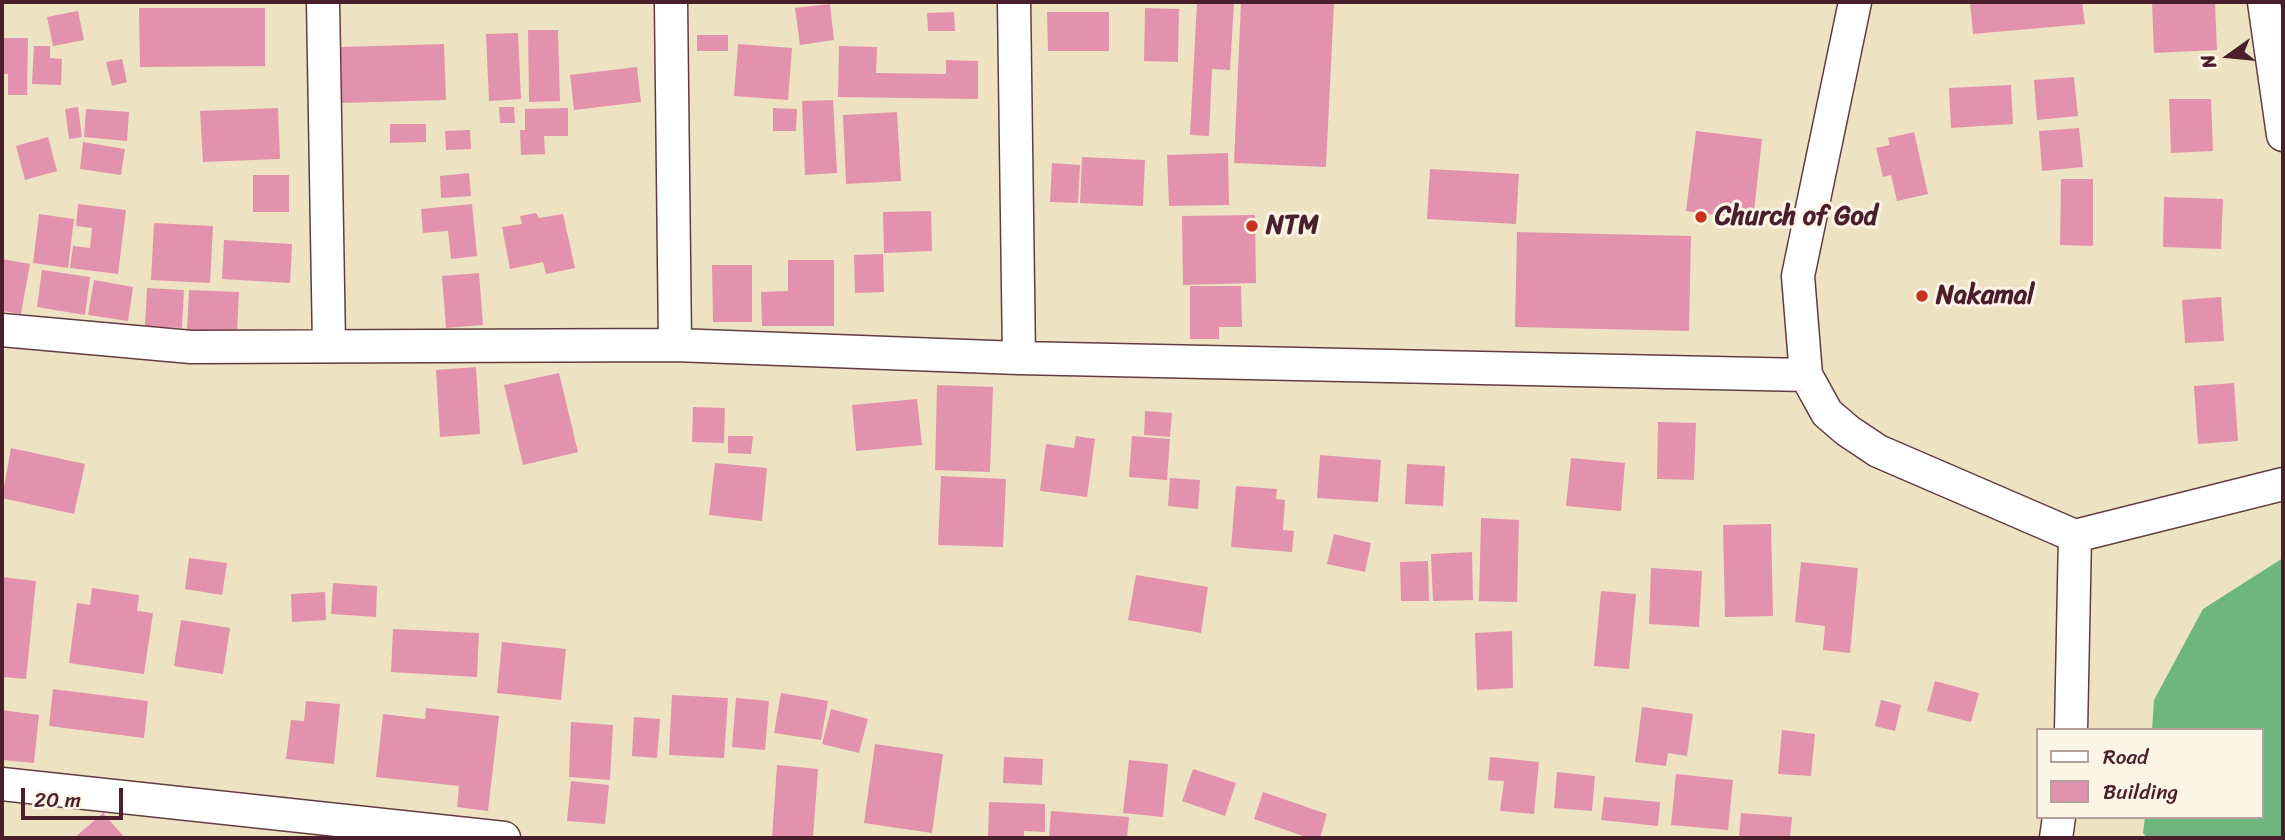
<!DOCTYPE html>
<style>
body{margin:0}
#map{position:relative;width:2285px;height:840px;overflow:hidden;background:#ede3c2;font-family:Sriracha,sans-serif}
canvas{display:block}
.frame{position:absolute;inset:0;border:4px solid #4a1f2b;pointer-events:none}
.legend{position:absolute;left:2036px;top:728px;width:228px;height:91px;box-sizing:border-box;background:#fcf5e5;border:2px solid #b59f9b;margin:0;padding:9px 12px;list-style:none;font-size:21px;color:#4a1f2b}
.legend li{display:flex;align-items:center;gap:14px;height:35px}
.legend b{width:35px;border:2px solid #b59f9b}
.north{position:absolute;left:2194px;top:21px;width:70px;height:70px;-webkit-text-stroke:5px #fcf5e5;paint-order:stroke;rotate:255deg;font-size:19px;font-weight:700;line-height:28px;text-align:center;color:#4a1f2b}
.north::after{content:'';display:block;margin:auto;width:24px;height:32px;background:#4a1f2b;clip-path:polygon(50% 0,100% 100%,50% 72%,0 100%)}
.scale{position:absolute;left:21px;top:788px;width:102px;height:32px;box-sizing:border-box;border:4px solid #4a1f2b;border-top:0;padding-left:9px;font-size:21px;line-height:24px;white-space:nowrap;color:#4a1f2b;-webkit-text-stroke:5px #fcf5e5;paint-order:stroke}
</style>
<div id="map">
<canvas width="2285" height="840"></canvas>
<div class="frame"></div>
<ul class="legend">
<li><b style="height:9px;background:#fff"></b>Road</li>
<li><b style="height:19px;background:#e392ae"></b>Building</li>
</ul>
<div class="north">N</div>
<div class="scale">20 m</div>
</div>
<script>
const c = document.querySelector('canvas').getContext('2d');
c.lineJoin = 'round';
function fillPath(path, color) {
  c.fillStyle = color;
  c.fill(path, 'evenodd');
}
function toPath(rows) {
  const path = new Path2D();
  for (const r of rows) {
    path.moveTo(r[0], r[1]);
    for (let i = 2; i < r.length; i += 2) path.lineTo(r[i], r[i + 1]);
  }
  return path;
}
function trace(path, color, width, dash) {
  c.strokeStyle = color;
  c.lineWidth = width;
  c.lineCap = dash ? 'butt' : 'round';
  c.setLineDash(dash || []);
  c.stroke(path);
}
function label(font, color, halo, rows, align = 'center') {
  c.font = font + ' Sriracha,sans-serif';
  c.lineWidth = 6;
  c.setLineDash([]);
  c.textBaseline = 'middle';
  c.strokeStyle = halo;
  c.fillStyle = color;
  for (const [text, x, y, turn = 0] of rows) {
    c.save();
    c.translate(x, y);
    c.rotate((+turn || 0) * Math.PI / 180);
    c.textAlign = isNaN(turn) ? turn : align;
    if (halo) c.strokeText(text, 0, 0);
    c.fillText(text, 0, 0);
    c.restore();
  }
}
const forest = toPath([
 [2283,558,2283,838,2147,838,2143,833,2145,817,2262,817,2262,730,2152,730,2154,700,2203,609]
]);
const building = toPath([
 [1197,2,1234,2,1230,70,1212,69,1209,136,1190,135],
 [1241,2,1334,2,1326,167,1234,163],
 [1970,2,2082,2,2085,24,1973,34],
 [2152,2,2215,2,2217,50,2154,53],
 [830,4,834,40,800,45,795,8],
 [139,8,265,8,265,66,140,67],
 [1145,8,1179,9,1178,62,1144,61],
 [78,11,84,40,53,46,47,17],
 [954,12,955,31,928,31,927,13],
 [1047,12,1109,12,1109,51,1048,51],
 [528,30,558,30,560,101,529,102],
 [518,33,521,99,489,101,486,34],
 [697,35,728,35,728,51,697,51],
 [2,38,28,38,27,95,8,95,8,74,2,74],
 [444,44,446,100,342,103,341,47],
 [738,44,792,48,788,100,734,96],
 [34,46,50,46,50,58,62,59,61,85,32,84],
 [839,46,877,47,876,73,946,74,946,60,978,61,978,99,838,97],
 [122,59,127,82,112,86,106,62],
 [637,67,641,102,574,110,570,75],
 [2074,77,2078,116,2037,120,2034,80],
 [2011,85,2013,124,1951,128,1949,88],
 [2169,99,2211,99,2213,151,2171,153],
 [833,100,837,173,805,175,802,101],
 [78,107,82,137,69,139,65,109],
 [499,107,514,107,515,123,500,123],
 [278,108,280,159,203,162,200,111],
 [568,108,568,136,544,136,545,154,521,155,520,130,525,130,525,109],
 [773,108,797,109,796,131,773,131],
 [86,109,129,112,127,141,84,137],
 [897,112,901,181,846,184,843,115],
 [390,124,426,124,426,142,390,143],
 [2079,128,2083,167,2042,171,2039,131],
 [470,130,471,149,446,150,445,131],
 [1696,131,1762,139,1753,220,1686,211],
 [1914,132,1928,194,1897,201,1891,175,1883,177,1876,148,1890,145,1888,138],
 [48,137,57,171,25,180,16,146],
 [83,142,125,149,121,175,80,169],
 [1228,153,1229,205,1169,206,1167,155],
 [1082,157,1145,160,1143,206,1080,203],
 [1052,163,1080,165,1078,203,1050,202],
 [1430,169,1519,174,1516,224,1427,219],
 [469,173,471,196,441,198,440,176],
 [253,175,289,175,289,212,253,212],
 [2061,179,2093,179,2093,246,2060,245],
 [2164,197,2223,199,2221,249,2163,247],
 [78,204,126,210,118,274,70,268,73,246,90,248,92,228,76,226],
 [472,204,477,256,451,259,448,231,423,233,421,209],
 [931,211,932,251,884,253,883,212],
 [536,213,539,218,563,214,575,268,546,274,543,262,510,269,502,227,522,224,520,216],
 [39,214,74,219,68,268,33,263],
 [1255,215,1256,283,1183,285,1182,216],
 [154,223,213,226,210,283,151,280],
 [1517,232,1691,236,1689,331,1515,327],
 [224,240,292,244,290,283,222,279],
 [883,254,884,292,855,293,854,255],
 [2,259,30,264,21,314,2,311],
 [788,260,834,260,834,326,762,326,761,292,788,291],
 [712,265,752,265,752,322,713,322],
 [42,270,90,277,85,315,37,307],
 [479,273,483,325,446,328,442,276],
 [94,280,133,287,128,321,88,315],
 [1190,286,1241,286,1242,327,1219,327,1219,339,1190,339],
 [147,288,184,290,182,328,145,326],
 [189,290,239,292,237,332,187,330],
 [2221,297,2224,341,2185,343,2182,300],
 [476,367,480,434,440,437,436,370],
 [559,373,578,452,523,465,504,385],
 [2234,383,2238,441,2198,444,2194,386],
 [937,385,993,387,990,472,935,470],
 [917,399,922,445,856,451,852,405],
 [693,407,725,408,724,443,692,442],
 [1145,411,1172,413,1170,437,1144,435],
 [1658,422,1696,423,1694,480,1657,479],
 [728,436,753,436,751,454,728,453],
 [1076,436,1095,439,1087,497,1040,491,1046,444,1074,448],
 [1132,436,1170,439,1167,480,1129,477],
 [11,448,85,464,74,514,2,498],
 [1320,455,1381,460,1378,502,1317,498],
 [1571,458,1625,463,1621,511,1566,506],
 [715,463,767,468,762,521,709,515],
 [1407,464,1445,466,1443,506,1405,504],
 [941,476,1006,479,1003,547,938,545],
 [1170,478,1200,480,1198,509,1168,506],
 [1236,486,1277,489,1276,499,1285,500,1283,530,1294,531,1292,552,1231,547],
 [1481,518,1519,520,1517,602,1479,601],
 [1771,524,1773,616,1725,617,1723,525],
 [1334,534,1371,543,1365,572,1327,564],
 [1472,552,1473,600,1433,601,1431,554],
 [189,558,227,563,222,595,185,589],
 [1428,561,1429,601,1401,601,1400,562],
 [1801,562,1858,568,1850,653,1823,650,1825,626,1795,622],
 [1651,568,1702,571,1699,627,1649,624],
 [1136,575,1208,587,1201,633,1128,620],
 [2,577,36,581,26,679,2,677],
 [333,583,377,586,376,617,331,614],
 [92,588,139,595,137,611,153,613,144,674,69,663,77,603,90,605],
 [1601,591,1636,594,1629,669,1594,666],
 [325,592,326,620,292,622,291,594],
 [181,620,230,628,223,674,174,666],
 [393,629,479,633,477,677,391,672],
 [1512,631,1513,688,1477,690,1475,633],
 [502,642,566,649,561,700,497,693],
 [1935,681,1979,693,1971,722,1927,711],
 [53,689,148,701,144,738,49,726],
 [781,693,828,701,821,740,774,733],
 [672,695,728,698,724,758,669,755],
 [736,698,769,701,765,750,732,747],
 [1881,700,1901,705,1895,731,1875,726],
 [306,701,340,704,334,764,286,759,291,720,304,721],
 [1642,707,1693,714,1687,756,1668,753,1666,766,1635,762],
 [426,708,499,716,488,811,457,807,459,786,376,777,383,714,425,719],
 [831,709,868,719,859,753,822,744],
 [2,710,39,715,34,763,2,760],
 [634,717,660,719,657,758,632,756],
 [571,722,613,725,610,780,569,777],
 [1782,730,1815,734,1811,776,1778,774],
 [875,744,943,754,932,833,864,823],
 [1004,757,1043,759,1042,785,1003,783],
 [1490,757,1539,762,1534,814,1500,811,1504,781,1488,780],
 [1129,760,1168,764,1163,817,1123,813],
 [777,765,818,769,813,838,772,838],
 [1193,769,1236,783,1225,816,1182,801],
 [1557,772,1595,776,1592,811,1554,808],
 [1676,774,1733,780,1728,830,1671,825],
 [571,781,609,785,605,824,567,821],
 [1263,792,1327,814,1320,838,1309,838,1254,819],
 [1604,797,1660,802,1658,826,1601,820],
 [989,802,1045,804,1045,832,1024,831,1024,838,988,838],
 [1051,811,1129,817,1127,838,1049,838],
 [103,813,125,838,74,838],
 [1741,813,1792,817,1790,838,1739,838]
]);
const minor = toPath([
 [323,2,329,346],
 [671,2,675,345],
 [1855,2,1798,276,1806,375,1827,413,1848,431,1878,451,2075,536,2283,484],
 [2264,2,2283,135],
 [2,330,191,347,675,345,1019,358,1014,2],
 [1019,358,1806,375],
 [2071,730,2075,536],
 [2,784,504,838],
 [2056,838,2059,817]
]);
const markers = [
 [1701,217,7,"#c8321e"],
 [1252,226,7,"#c8321e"],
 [1922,296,7,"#c8321e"]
];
const poiNames = [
 ["Church of God",1715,217],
 ["NTM",1266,226],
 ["Nakamal",1936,296]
];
fillPath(forest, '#6db77e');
fillPath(building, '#e392ae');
trace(minor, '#623c42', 35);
trace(minor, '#fff', 32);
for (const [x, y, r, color] of markers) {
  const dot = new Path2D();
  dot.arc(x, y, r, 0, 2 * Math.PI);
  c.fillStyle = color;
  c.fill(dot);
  trace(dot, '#fcf5e5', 2.5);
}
label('bold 26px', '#4a1f2b', '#fcf5e5', poiNames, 'left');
</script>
